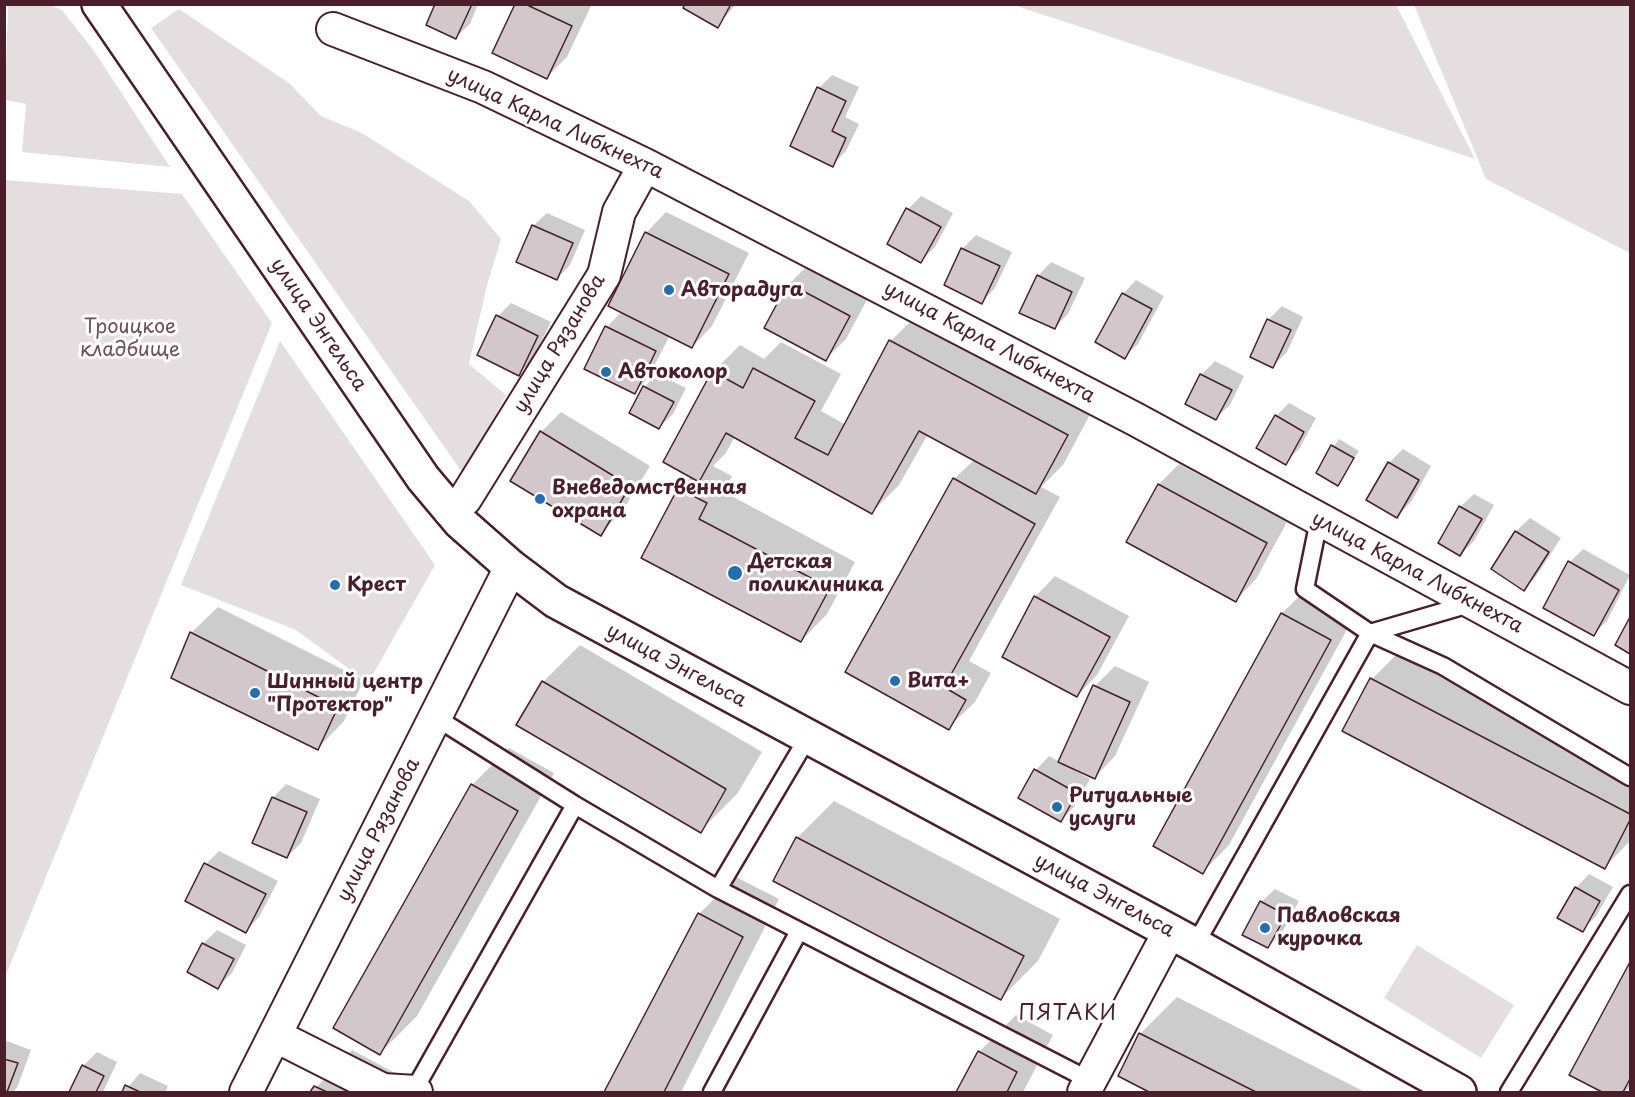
<!DOCTYPE html>
<meta charset="utf-8">
<style>
body{margin:0}
#map{position:relative;width:1635px;height:1097px;overflow:hidden;background:#fff;font-family:"Playpen Sans",sans-serif}
canvas{display:block}
.frame{position:absolute;inset:0;border:6px solid #4a1f2b;pointer-events:none}
</style>
<div id="map">
<canvas width="1635" height="1097"></canvas>
<div class="frame"></div>
</div>
<script>
const c = document.querySelector('canvas').getContext('2d');
c.lineJoin = 'round';
function fillPath(path, color) {
  c.fillStyle = color;
  c.fill(path, 'evenodd');
}
function toPath(rows) {
  const path = new Path2D();
  for (const r of rows) {
    path.moveTo(r[0], r[1]);
    for (let i = 2; i < r.length; i += 2) path.lineTo(r[i], r[i + 1]);
  }
  return path;
}
function trace(path, color, width, dash) {
  c.strokeStyle = color;
  c.lineWidth = width;
  c.lineCap = dash ? 'butt' : 'round';
  c.setLineDash(dash || []);
  c.stroke(path);
}
function label(font, color, halo, rows, align = 'center') {
  c.font = font + ' "Playpen Sans",sans-serif';
  c.lineWidth = 6;
  c.setLineDash([]);
  c.textBaseline = 'middle';
  c.strokeStyle = halo;
  c.fillStyle = color;
  for (const [text, x, y, turn = 0] of rows) {
    c.save();
    c.translate(x, y);
    c.rotate((+turn || 0) * Math.PI / 180);
    c.textAlign = isNaN(turn) ? turn : align;
    if (halo) c.strokeText(text, 0, 0);
    c.fillText(text, 0, 0);
    c.restore();
  }
}
const green = toPath([
 [8,5,51,5,62,10,94,51,170,167,22,152,26,104,5,100],
 [1013,5,1396,5,1475,159,1093,31],
 [1414,5,1630,5,1630,253,1486,179],
 [179,9,289,83,321,116,362,133,469,201,501,239,487,285,469,364,506,395,464,475,151,28],
 [5,180,182,194,272,323,5,977],
 [280,341,435,565,368,683,296,630,181,585],
 [1417,945,1514,1005,1481,1058,1384,998]
]);
const shadow = toPath([
 [437,4,478,4,470,24,456,37],
 [516,4,591,6,567,57,547,77],
 [686,4,736,4,718,26],
 [832,75,859,87,845,117,859,124,846,151,832,165,819,88],
 [921,196,953,213,935,247,921,261,908,209],
 [666,212,749,253,712,326,692,347,670,335,648,378,635,392,586,368,607,327,622,311,646,233],
 [547,213,585,230,570,265,557,279,533,226],
 [976,235,1012,252,995,288,982,302,946,285,962,249],
 [1051,262,1085,278,1068,314,1055,327,1038,276],
 [809,264,869,296,846,339,826,359,789,284],
 [1136,280,1164,296,1138,344,1124,357,1123,294],
 [511,303,551,322,532,360,519,374,498,316],
 [1282,306,1303,317,1287,352,1273,366,1268,320],
 [917,315,1093,409,1063,465,1041,487,1060,497,969,661,991,673,975,702,948,728,847,671,954,479,975,459,928,434,899,485,872,512,735,436,726,453,713,466,732,476,724,492,855,562,827,614,801,641,643,557,680,488,692,476,713,372,740,345,764,359,781,342,841,374,821,411,846,425,891,341],
 [1215,361,1244,376,1230,405,1216,418,1201,375],
 [658,374,686,388,673,414,659,427,644,387],
 [1289,403,1316,418,1299,449,1285,463,1276,416],
 [561,412,650,466,621,513,600,534,541,432],
 [1339,439,1359,451,1338,484,1318,472],
 [1403,449,1431,466,1411,502,1397,516,1368,500,1389,463],
 [1179,464,1287,522,1256,579,1236,600,1159,484],
 [1474,494,1494,505,1474,541,1460,555,1460,507],
 [1530,518,1561,538,1537,575,1524,589,1493,569,1516,531],
 [1583,549,1630,575,1607,621,1594,634,1570,562],
 [1055,576,1129,616,1097,675,1077,696,1035,597],
 [1309,587,1356,613,1229,845,1203,872,1156,846,1282,613],
 [218,607,364,680,344,721,318,748,191,633],
 [580,645,762,752,737,794,700,831,543,682],
 [1398,653,1630,774,1630,841,1605,867,1372,679],
 [1115,666,1149,682,1115,756,1095,777,1073,767,1072,769,1090,779,1074,807,1061,820,1020,797,1036,770,1049,756,1060,762,1095,686],
 [509,748,554,773,417,1016,380,1053,472,785],
 [286,784,320,799,301,843,287,857,273,798],
 [834,801,1060,919,1038,961,1001,998,797,838],
 [219,851,278,881,259,917,246,931,206,864],
 [1589,874,1613,887,1596,916,1583,930,1576,888],
 [736,877,779,899,681,1092,606,1092,699,914],
 [1275,889,1299,901,1282,933,1268,947,1261,902],
 [217,930,246,945,232,973,218,987,189,971,204,943],
 [1630,965,1630,1087,1625,1092,1605,1092,1571,1074],
 [1177,997,1365,1092,1153,1092,1120,1076,1140,1034],
 [1016,1015,1053,1035,1023,1092,958,1092,979,1052],
 [4,1040,31,1050,17,1088,12,1092,4,1092],
 [352,1050,395,1073,384,1092,312,1092],
 [97,1052,117,1062,103,1092,71,1092,83,1066],
 [140,1073,168,1086,165,1092,124,1092]
]);
const building = toPath([
 [435,4,472,4,456,39,426,25,435,4],
 [515,4,525,4,572,26,547,79,492,53,515,4],
 [685,4,731,4,718,28,683,8,685,4],
 [817,87,846,101,832,131,846,138,833,167,790,146,817,87],
 [906,208,941,227,921,263,887,244,906,208],
 [532,225,573,243,557,280,516,262,532,225],
 [645,232,729,274,692,348,608,306,645,232],
 [961,248,1000,266,982,304,944,285,961,248],
 [1037,275,1072,292,1055,329,1019,313,1037,275],
 [788,283,850,316,826,361,764,328,788,283],
 [1122,293,1152,309,1125,359,1095,342,1122,293],
 [496,315,538,336,519,376,477,355,496,315],
 [1267,319,1291,330,1273,368,1250,357,1267,319],
 [605,326,656,351,635,394,584,369,605,326],
 [889,340,1068,435,1036,494,919,431,872,514,726,433,699,482,663,462,712,371,743,388,753,368,815,401,795,438,828,455,889,340],
 [1200,374,1232,390,1216,420,1185,404,1200,374],
 [643,386,674,402,659,429,629,413,643,386],
 [1275,415,1304,432,1286,465,1256,448,1275,415],
 [540,431,630,486,601,536,510,481,540,431],
 [1331,445,1354,458,1338,486,1316,473,1331,445],
 [1388,462,1419,480,1397,518,1366,500,1388,462],
 [953,478,1035,524,944,687,966,700,949,730,845,672,953,478],
 [1158,484,1267,543,1236,602,1126,542,1158,484],
 [678,488,707,503,699,519,830,588,801,642,641,558,678,488],
 [1459,506,1482,519,1460,556,1438,543,1459,506],
 [1515,531,1549,552,1524,591,1491,569,1515,531],
 [1568,561,1619,590,1594,636,1543,608,1568,561],
 [1034,596,1110,637,1077,697,1002,657,1034,596],
 [1281,613,1331,640,1203,874,1153,846,1281,613],
 [1630,617,1630,654,1615,645,1630,617],
 [190,632,338,707,318,750,171,678,190,632],
 [1370,678,1630,814,1630,820,1605,869,1342,731,1370,678],
 [542,681,726,789,701,833,516,725,542,681],
 [1093,685,1130,702,1095,779,1058,762,1093,685],
 [1034,769,1077,793,1061,822,1018,798,1034,769],
 [471,784,518,811,380,1055,333,1028,471,784],
 [272,797,307,812,287,858,252,843,272,797],
 [796,837,1024,956,1001,1000,773,881,796,837],
 [204,863,266,894,246,933,185,901,204,863],
 [1575,887,1600,901,1583,932,1557,918,1575,887],
 [1260,901,1286,915,1268,948,1242,935,1260,901],
 [698,913,743,937,664,1092,604,1092,698,913],
 [202,943,234,959,218,989,187,972,202,943],
 [1630,962,1630,1079,1623,1092,1602,1092,1569,1075,1630,962],
 [1139,1033,1256,1092,1149,1092,1118,1076,1139,1033],
 [978,1051,1017,1072,1007,1092,956,1092,978,1051],
 [4,1059,18,1063,7,1092,4,1092,4,1059],
 [82,1065,104,1076,96,1092,69,1092,82,1065],
 [125,1085,140,1092,122,1092,125,1085],
 [314,1086,327,1092,310,1092,314,1086]
]);
const service = toPath([
 [1319,520,1305,589,1370,633,1473,603],
 [435,717,575,805,718,889,1091,1081],
 [718,889,808,737],
 [1195,945,1370,633,1443,666,1630,777],
 [413,1092,575,805],
 [712,1092,799,931],
 [1509,1092,1630,894]
]);
const minor = toPath([
 [333,29,483,87,645,165,1135,419,1630,688],
 [450,511,465,499,604,275,619,212,645,165],
 [276,1036,383,1090,416,1092],
 [246,1092,511,567],
 [1084,1092,1170,931]
]);
const secondary = toPath([
 [99,4,423,478,460,522,511,567,556,601,1195,945,1459,1092]
]);
const markers = [
 [669,290,6,"#1f6fb2"],
 [606,372,6,"#1f6fb2"],
 [540,499,6,"#1f6fb2"],
 [735,573,8,"#1f6fb2"],
 [335,585,6,"#1f6fb2"],
 [895,681,6,"#1f6fb2"],
 [255,693,6,"#1f6fb2"],
 [1057,807,6,"#1f6fb2"],
 [1265,928,6,"#1f6fb2"]
];
const streetNames = [
 ["улица Карла Либкнехта",555,124,25],
 ["улица Энгельса",318,325,56],
 ["улица Карла Либкнехта",989,343,28],
 ["улица Рязанова",560,344,-59],
 ["улица Карла Либкнехта",1417,573,28],
 ["улица Энгельса",676,666,28],
 ["улица Рязанова",379,830,-63],
 ["улица Энгельса",1104,896,28]
];
const poiNames = [
 ["Авторадуга",681,290],
 ["Автоколор",618,372],
 ["Вневедомственная",552,488],
 ["охрана",552,511],
 ["Детская",748,562],
 ["поликлиника",748,585],
 ["Крест",347,585],
 ["Вита+",907,681],
 ["Шинный центр",267,682],
 ["\"Протектор\"",267,705],
 ["Ритуальные",1069,796],
 ["услуги",1069,819],
 ["Павловская",1277,916],
 ["курочка",1277,939]
];
const parkNames = [
 ["Троицкое",130,327],
 ["кладбище",130,350]
];
const neighbourhoodNames = [
 ["ПЯТАКИ",1068,1014]
];
fillPath(green, '#e5dee0');
fillPath(shadow, '#0003');
fillPath(building, '#d2c7cb');
trace(building, '#4a1f2b', 1.5);
trace(service, '#4a1f2b', 21);
trace(minor, '#4a1f2b', 36);
trace(secondary, '#4a1f2b', 38);
trace(service, '#fff', 16);
trace(minor, '#fff', 32);
trace(secondary, '#fff', 33);
for (const [x, y, r, color] of markers) {
  const dot = new Path2D();
  dot.arc(x, y, r, 0, 2 * Math.PI);
  c.fillStyle = color;
  c.fill(dot);
  trace(dot, '#fff', 2);
}
label('20px', '#4a1f2b', '#fff', streetNames);
label('bold 20px', '#4a1f2b', '#fff', poiNames, 'left');
label('20px', '#714f58', '#fff', parkNames);
c.letterSpacing = '1.5px';
label('21px', '#4a1f2b', '#fff', neighbourhoodNames);
c.letterSpacing = '0px';
</script>
